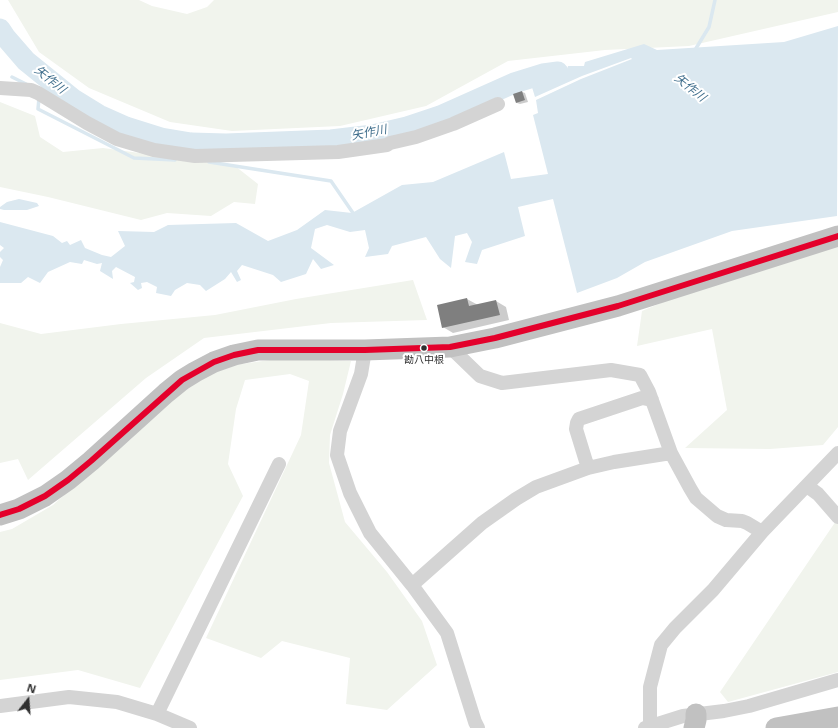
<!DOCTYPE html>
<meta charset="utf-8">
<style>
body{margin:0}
#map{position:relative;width:838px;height:728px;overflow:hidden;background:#fff;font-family:"Open Sans",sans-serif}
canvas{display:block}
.north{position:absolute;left:8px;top:680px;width:40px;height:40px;-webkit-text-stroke:3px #fff;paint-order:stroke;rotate:17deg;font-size:11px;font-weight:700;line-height:16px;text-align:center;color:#2f2f2f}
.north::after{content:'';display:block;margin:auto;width:14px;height:18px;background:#2f2f2f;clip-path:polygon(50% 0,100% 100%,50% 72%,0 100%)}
</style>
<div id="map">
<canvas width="838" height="728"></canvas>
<div class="north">N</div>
</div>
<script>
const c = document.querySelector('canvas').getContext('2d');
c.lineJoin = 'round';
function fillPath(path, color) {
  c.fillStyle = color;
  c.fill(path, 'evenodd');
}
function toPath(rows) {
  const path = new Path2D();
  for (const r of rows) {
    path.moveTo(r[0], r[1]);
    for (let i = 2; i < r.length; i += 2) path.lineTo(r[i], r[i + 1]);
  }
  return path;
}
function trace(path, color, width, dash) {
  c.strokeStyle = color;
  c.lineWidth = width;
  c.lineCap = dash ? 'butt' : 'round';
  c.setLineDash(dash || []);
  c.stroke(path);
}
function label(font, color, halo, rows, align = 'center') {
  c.font = font + ' "Open Sans","Noto Sans JP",sans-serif';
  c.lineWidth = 4;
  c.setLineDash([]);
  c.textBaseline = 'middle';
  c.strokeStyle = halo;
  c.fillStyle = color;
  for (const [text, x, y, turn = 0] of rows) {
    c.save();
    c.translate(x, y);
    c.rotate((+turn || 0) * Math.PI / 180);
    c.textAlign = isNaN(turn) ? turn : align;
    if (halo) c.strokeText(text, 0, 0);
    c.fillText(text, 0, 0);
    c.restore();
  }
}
const green = toPath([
 [8,0,139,0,152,6,187,14,207,7,214,0,838,0,838,12,689,46,605,50,508,61,426,106,340,126,232,131,170,122,89,88,39,52],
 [0,102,35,116,40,137,63,152,103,148,235,166,258,184,255,204,234,202,211,216,167,213,141,220,48,197,0,187],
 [838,228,838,427,823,445,770,449,685,448,727,410,712,329,637,346,642,311],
 [413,280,427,320,331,323,204,338,146,378,28,480,18,459,0,463,0,323,41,334,121,324,215,315,296,299],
 [284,358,351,361,343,394,330,435,329,463,345,522,387,572,422,621,437,665,387,710,346,704,350,658,282,641,261,658,206,638,301,435,309,381,290,374,245,380,236,409,228,464,243,496,140,688,78,670,0,680,0,532,12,529,53,505,82,479,131,439,178,390,220,367],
 [838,518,838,672,728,702,720,692]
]);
const water = toPath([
 [838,26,837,216,732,231,645,262,617,278,577,293,553,199,518,207,525,236,482,250,477,264,465,262,472,242,467,233,455,236,451,268,440,259,426,237,392,246,388,254,365,257,369,248,365,230,350,232,327,225,315,229,311,248,334,265,321,269,313,259,306,274,281,282,273,275,242,265,237,271,241,280,237,282,231,272,225,279,206,291,200,285,187,283,175,290,171,296,156,293,157,287,147,282,141,283,142,288,138,290,130,283,134,282,135,277,116,267,112,271,113,279,100,271,102,263,97,264,84,260,82,264,70,262,48,272,40,283,28,277,21,283,0,283,0,267,3,260,0,257,0,252,4,248,0,245,0,222,53,236,62,243,67,241,70,245,81,240,85,248,102,255,111,257,125,246,118,231,154,232,168,225,236,223,268,241,297,230,325,210,352,213,402,185,433,182,504,152,511,179,548,174,533,115,538,113,536,100,581,79,632,59,631,58,582,76,535,97,527,71,537,68,567,70,568,66,584,66,585,62,644,44,657,50,784,42],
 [19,199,37,203,39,206,27,210,4,210,0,209,0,207,7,202]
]);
const shadow = toPath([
 [522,92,525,93,528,102,520,104,517,103],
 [467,299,478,305,496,301,506,307,509,320,453,333,443,327,438,306]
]);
const stream = toPath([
 [695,50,709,27,715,0],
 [12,77,26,84],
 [39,98,38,109,134,158,175,160],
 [209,162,331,181,353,213,353,216]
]);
const river = toPath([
 [0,29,6,38,26,61,73,99,99,115,126,127,161,138,191,143,226,144,331,140,373,135,407,127,440,116,514,83,543,74,558,72]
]);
const building = toPath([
 [522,91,525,100,516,103,513,94],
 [467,298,469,306,496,300,500,315,442,328,437,305]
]);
const minor = toPath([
 [0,88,31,90,38,93,87,123,117,139,154,150,195,156,338,152,387,145,390,143,416,137,453,124,498,104],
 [450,347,480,376,502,383,611,370,640,375,649,392,671,453,690,488,696,498,717,516,726,520,742,521,747,523,762,532],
 [365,350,361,374,340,431,337,455,350,493,370,533,412,585,447,633,475,722,478,728],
 [588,468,576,429,577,423,579,419,642,398,652,400],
 [807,486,818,494,838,517],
 [412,585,482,523,516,499,536,487,588,468,614,462,671,453],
 [0,706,69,697,117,702,157,714,190,728],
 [157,714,279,464],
 [650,726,650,687,661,645,675,628,713,590,762,532,838,453],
 [645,728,683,716,724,711,749,706,838,680]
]);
const highway = toPath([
 [0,515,19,509,45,496,68,480,91,461,166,393,182,380,195,372,214,362,234,355,258,350,365,350,450,347,495,338,618,306,838,236],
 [694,728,696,720,696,714],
 [776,728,838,717]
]);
const bus1 = toPath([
 [0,515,19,509,45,496,68,480,91,461,182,380,214,362,234,355,258,350,365,350,450,347,495,338,618,306,838,236]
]);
const markers = [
 [424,348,3.5,"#2f2f2f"]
];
const busNames = [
 ["勘八中根",424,360]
];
const waterNames = [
 ["矢作川",50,80,39],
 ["矢作川",690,88,39],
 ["矢作川",369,133,-11]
];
fillPath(green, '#f1f4ed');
fillPath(water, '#dbe8f0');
fillPath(shadow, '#0003');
trace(stream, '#dbe8f0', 3.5);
trace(river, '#dbe8f0', 21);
fillPath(building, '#7f7f7f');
trace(minor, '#d4d4d4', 14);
trace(highway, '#c1c1c1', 21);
trace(bus1, '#e4002b', 6);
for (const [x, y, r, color] of markers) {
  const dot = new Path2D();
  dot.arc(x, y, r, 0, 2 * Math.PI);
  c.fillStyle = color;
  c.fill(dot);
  trace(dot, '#fff', 1.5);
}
label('10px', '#2f2f2f', '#fff', busNames);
label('italic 12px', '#416f8d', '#fff', waterNames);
</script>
